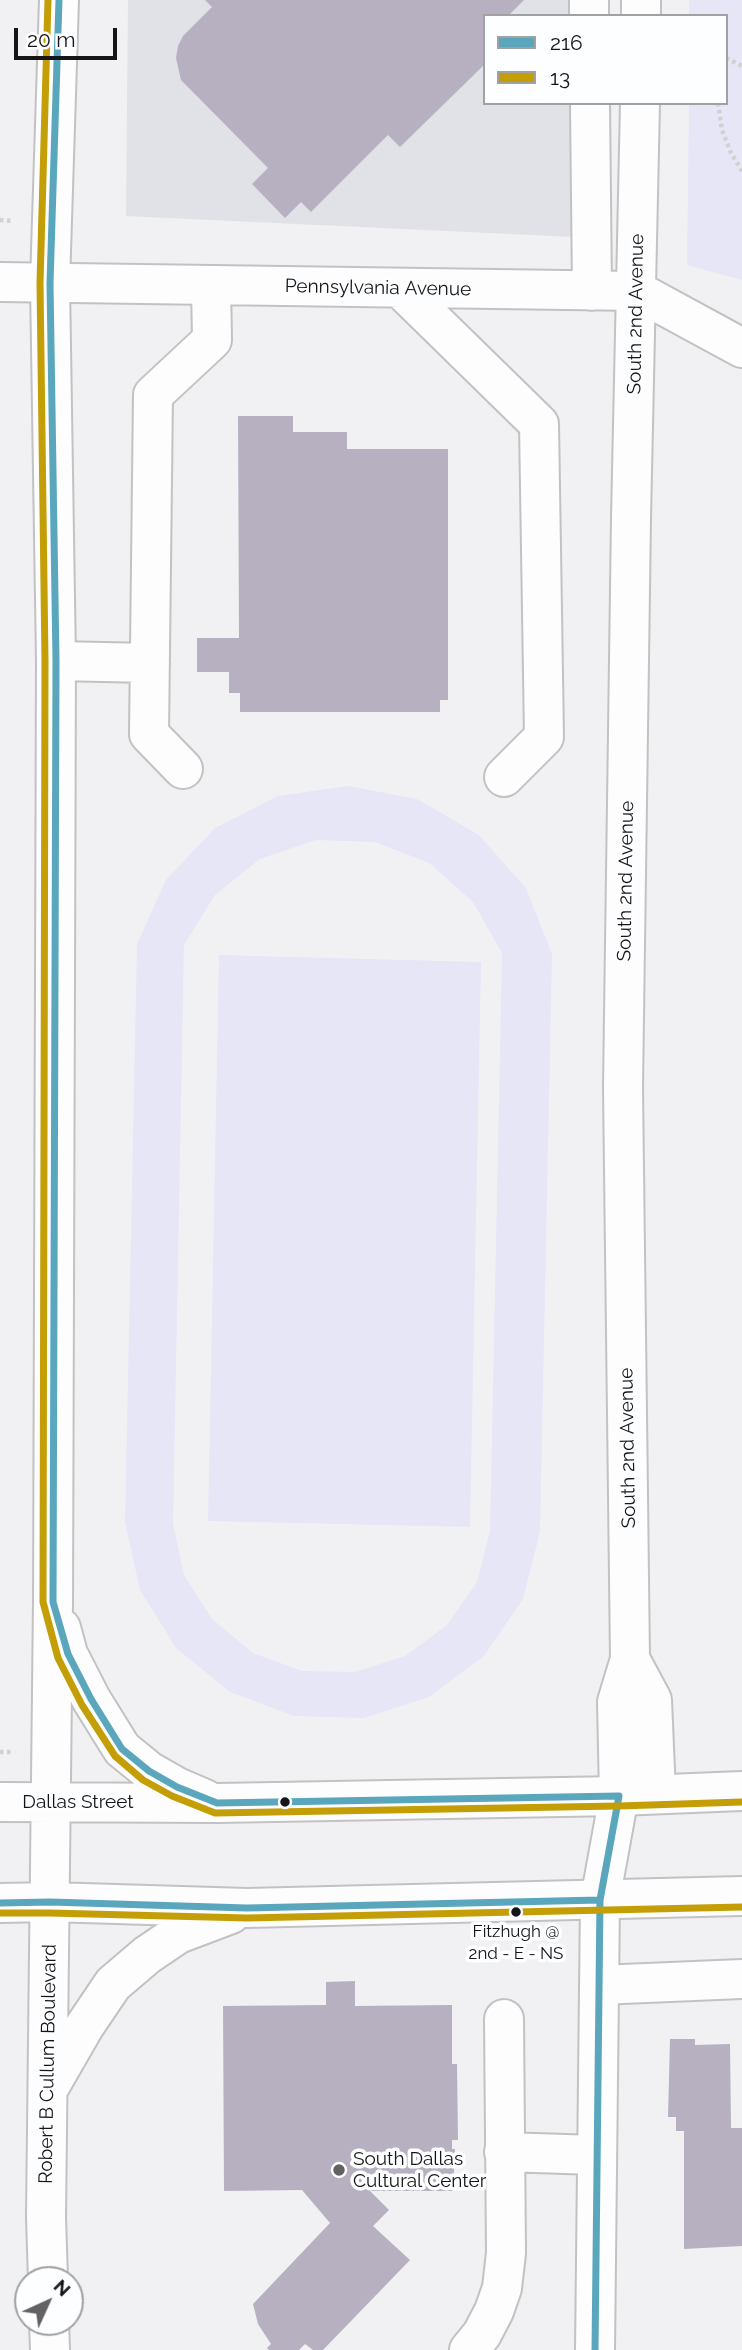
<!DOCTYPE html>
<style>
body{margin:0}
#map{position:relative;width:742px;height:2350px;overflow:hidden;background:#f1f1f4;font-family:Raleway,sans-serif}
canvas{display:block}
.legend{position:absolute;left:483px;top:14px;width:245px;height:91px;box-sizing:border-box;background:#fdfeff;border:2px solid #a0a1a2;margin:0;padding:9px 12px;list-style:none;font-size:21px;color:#151517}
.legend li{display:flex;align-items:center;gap:14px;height:35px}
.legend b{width:35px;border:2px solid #a0a1a2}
.north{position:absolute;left:14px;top:2266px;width:70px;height:70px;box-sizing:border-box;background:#fdfeff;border:2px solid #a0a1a2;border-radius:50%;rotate:45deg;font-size:19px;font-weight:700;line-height:28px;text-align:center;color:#151517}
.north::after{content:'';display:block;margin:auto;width:24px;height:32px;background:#626264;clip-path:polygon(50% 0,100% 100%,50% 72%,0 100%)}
.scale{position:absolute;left:14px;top:28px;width:103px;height:32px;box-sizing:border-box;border:4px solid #151517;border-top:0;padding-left:9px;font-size:21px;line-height:24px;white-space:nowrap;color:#151517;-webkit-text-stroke:5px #fdfeff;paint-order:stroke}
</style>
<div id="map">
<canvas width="742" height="2350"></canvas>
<ul class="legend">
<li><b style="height:9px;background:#5aa7bd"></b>216</li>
<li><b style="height:9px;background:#c49e06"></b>13</li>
</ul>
<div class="north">N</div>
<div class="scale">20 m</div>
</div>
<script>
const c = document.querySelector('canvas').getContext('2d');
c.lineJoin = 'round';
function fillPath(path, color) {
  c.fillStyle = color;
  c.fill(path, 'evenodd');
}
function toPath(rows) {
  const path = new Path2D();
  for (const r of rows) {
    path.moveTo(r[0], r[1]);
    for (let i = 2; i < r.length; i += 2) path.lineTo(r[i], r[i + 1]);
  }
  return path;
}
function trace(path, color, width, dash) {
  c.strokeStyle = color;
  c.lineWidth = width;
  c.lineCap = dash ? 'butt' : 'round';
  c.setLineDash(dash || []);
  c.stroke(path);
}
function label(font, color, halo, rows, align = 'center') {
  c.font = font + ' Raleway,sans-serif';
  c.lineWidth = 7;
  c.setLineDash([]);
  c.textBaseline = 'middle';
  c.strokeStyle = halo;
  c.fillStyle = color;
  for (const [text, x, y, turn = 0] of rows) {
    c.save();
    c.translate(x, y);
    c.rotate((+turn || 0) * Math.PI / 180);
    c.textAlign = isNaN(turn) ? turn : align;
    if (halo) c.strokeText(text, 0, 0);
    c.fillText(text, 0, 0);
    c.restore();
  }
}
const built = toPath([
 [128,0,597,0,597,16,485,16,485,103,597,103,595,238,126,216]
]);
const green = toPath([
 [689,0,742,0,742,280,687,265,689,103,726,103,726,16,689,16],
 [348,786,417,799,479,835,526,888,552,954,540,1532,523,1599,484,1656,429,1697,364,1718,294,1716,230,1692,176,1648,140,1590,125,1522,137,944,166,880,215,828,278,796],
 [316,840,375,842,429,863,473,902,502,953,490,1531,477,1582,447,1625,405,1656,355,1672,302,1671,253,1653,212,1619,184,1575,173,1523,184,945,215,895,260,859],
 [219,955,481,962,470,1527,208,1521]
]);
const building = toPath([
 [205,0,524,0,508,16,485,16,485,64,400,147,388,135,311,212,301,202,285,218,252,184,268,168,181,80,176,58,178,46,183,36,212,7],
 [238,416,293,416,293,432,347,432,347,449,448,449,448,700,440,700,440,712,240,712,240,693,229,693,229,672,197,672,197,638,239,638],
 [355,1981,355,2006,452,2005,452,2064,457,2064,458,2140,452,2140,452,2149,455,2149,453,2191,370,2191,389,2210,373,2226,410,2260,323,2350,313,2350,305,2344,299,2350,269,2350,267,2348,271,2344,258,2324,253,2304,330,2223,302,2190,224,2191,223,2006,326,2005,326,1982],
 [670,2039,695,2039,695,2045,730,2044,731,2128,742,2128,742,2246,684,2249,684,2131,676,2131,676,2117,668,2117]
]);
const path = toPath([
 [726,58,742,66],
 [718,103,722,130,731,153,742,171],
 [0,220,13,221],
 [0,1752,12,1752]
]);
const minor = toPath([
 [589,0,589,16],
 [641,16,641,0],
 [590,103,592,291],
 [0,282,637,291,742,348],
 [400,288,539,424,544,737,504,777],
 [56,661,150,663],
 [183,769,149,734,153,395,212,340,211,285],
 [630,1659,652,1700,656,1794],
 [599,1985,742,1979],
 [504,2152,596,2155],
 [469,2350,482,2334,494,2311,502,2288,506,2253,504,2019],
 [595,2350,600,1900,619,1796,617,1702,630,1659,623,1087,631,518,640,103]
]);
const major = toPath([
 [61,1628,68,1654,91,1699,122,1749,149,1771,177,1787,205,1799],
 [0,1802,217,1803,619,1796,742,1791],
 [0,1903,50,1902,247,1908,742,1896],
 [50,2086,84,2027,113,1984,147,1955,178,1934,231,1914],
 [48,2280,46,2217,53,1602,56,661,50,283,59,0],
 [49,2322,50,2350]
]);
const bus1 = toPath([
 [59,0,50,283,56,661,53,1602,68,1654,91,1699,122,1749,149,1771,177,1787,217,1803,619,1796,600,1900,595,2350],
 [0,1903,50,1902,247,1908,600,1900]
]);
const bus2 = toPath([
 [48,0,40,283,45,661,43,1602,58,1658,82,1705,115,1756,143,1780,172,1796,215,1813,619,1806,742,1802],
 [0,1913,50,1913,247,1918,742,1907]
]);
const markers = [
 [285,1802,6,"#151517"],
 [516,1912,6,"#151517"],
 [339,2170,7,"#626264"]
];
const busNames = [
 ["Fitzhugh @",516,1932],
 ["2nd - E - NS",516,1954]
];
const streetNames = [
 ["Pennsylvania Avenue",378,288,1],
 ["South 2nd Avenue",636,314,-89],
 ["South 2nd Avenue",626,881,-89],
 ["South 2nd Avenue",628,1448,-91],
 ["Dallas Street",78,1802],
 ["Robert B Cullum Boulevard",48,2064,-89]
];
const poiNames = [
 ["South Dallas",353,2159],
 ["Cultural Center",353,2181]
];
fillPath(built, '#e1e1e8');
fillPath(green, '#e6e6f7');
fillPath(building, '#b7b0c1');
trace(minor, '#c2c2c4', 42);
trace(major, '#c2c2c4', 42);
trace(path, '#d1d1d2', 4.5, [3.5, 3.5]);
trace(minor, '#fdfdfd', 38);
trace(major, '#fdfdfd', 38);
trace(bus1, '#5aa7bd', 7);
trace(bus2, '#c49e06', 7);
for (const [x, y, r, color] of markers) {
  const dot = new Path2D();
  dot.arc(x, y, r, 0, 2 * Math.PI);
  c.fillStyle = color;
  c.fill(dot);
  trace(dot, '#fdfeff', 2.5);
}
label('17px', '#151517', '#fdfeff', busNames);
label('19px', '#151517', '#fdfeff', streetNames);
label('19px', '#151517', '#fdfeff', poiNames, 'left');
</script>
